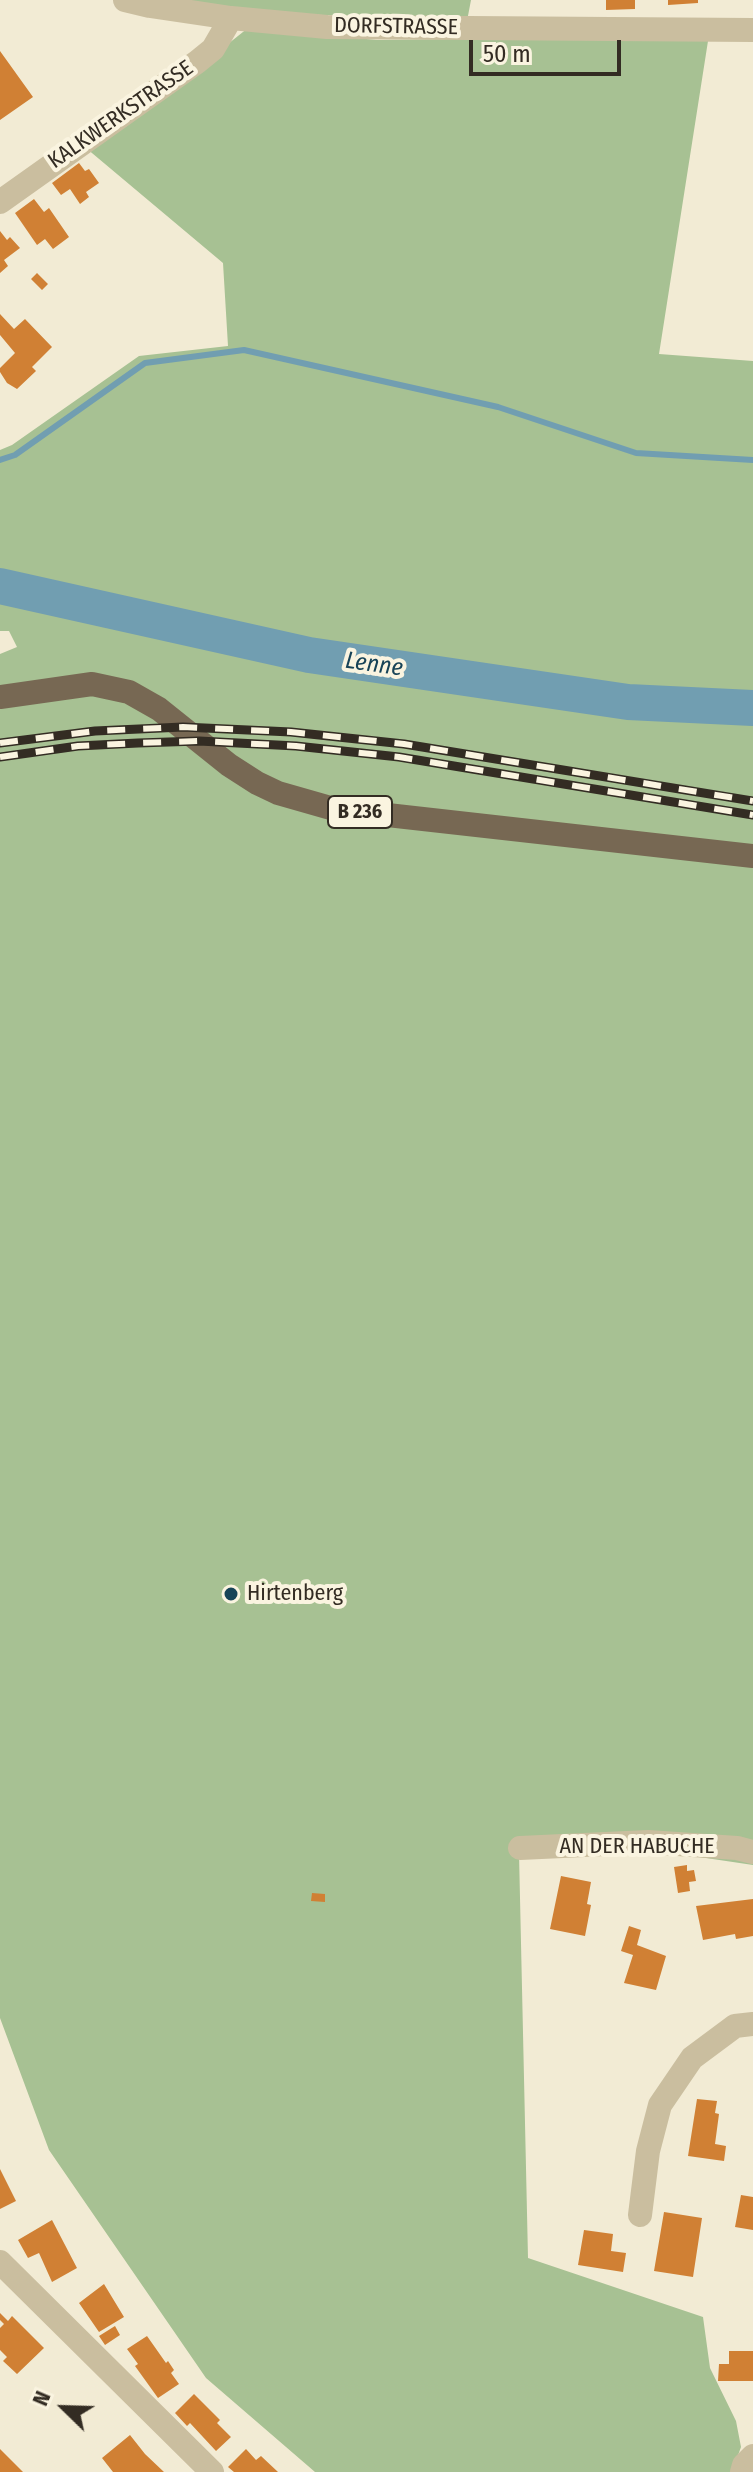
<!DOCTYPE html>
<style>
body{margin:0}
#map{position:relative;width:753px;height:2472px;overflow:hidden;background:#f2ebd4;font-family:"Fira Sans Condensed",sans-serif}
canvas{display:block}
.north{position:absolute;left:24px;top:2368px;width:80px;height:80px;-webkit-text-stroke:6px #faf4e0;paint-order:stroke;rotate:293deg;font-size:22px;font-weight:700;line-height:32px;text-align:center;color:#332c23}
.north::after{content:'';display:block;margin:auto;width:28px;height:36px;background:#332c23;clip-path:polygon(50% 0,100% 100%,50% 72%,0 100%)}
.scale{position:absolute;left:469px;top:40px;width:152px;height:36px;box-sizing:border-box;border:4px solid #332c23;border-top:0;padding-left:10px;font-size:24px;line-height:28px;white-space:nowrap;color:#332c23;-webkit-text-stroke:6px #faf4e0;paint-order:stroke}
</style>
<div id="map">
<canvas width="753" height="2472"></canvas>
<div class="north">N</div>
<div class="scale">50 m</div>
</div>
<script>
const c = document.querySelector('canvas').getContext('2d');
c.lineJoin = 'round';
function fillPath(path, color) {
  c.fillStyle = color;
  c.fill(path, 'evenodd');
}
function toPath(rows) {
  const path = new Path2D();
  for (const r of rows) {
    path.moveTo(r[0], r[1]);
    for (let i = 2; i < r.length; i += 2) path.lineTo(r[i], r[i + 1]);
  }
  return path;
}
function trace(path, color, width, dash) {
  c.strokeStyle = color;
  c.lineWidth = width;
  c.lineCap = dash ? 'butt' : 'round';
  c.setLineDash(dash || []);
  c.stroke(path);
}
function label(font, color, halo, rows, align = 'center') {
  c.font = font + ' "Fira Sans Condensed",sans-serif';
  c.lineWidth = 8;
  c.setLineDash([]);
  c.textBaseline = 'middle';
  c.strokeStyle = halo;
  c.fillStyle = color;
  for (const [text, x, y, turn = 0] of rows) {
    c.save();
    c.translate(x, y);
    c.rotate((+turn || 0) * Math.PI / 180);
    c.textAlign = isNaN(turn) ? turn : align;
    if (halo) c.strokeText(text, 0, 0);
    c.fillText(text, 0, 0);
    c.restore();
  }
}
const green = toPath([
 [161,0,471,0,467,21,274,13],
 [248,28,377,40,633,37,708,41,659,354,753,361,753,1865,652,1850,519,1853,528,2258,703,2317,710,2368,736,2421,741,2447,732,2472,315,2472,206,2378,49,2150,0,2018,0,654,17,647,9,631,0,631,0,450,12,445,139,356,228,346,223,263,86,148,184,79]
]);
const stream = toPath([
 [0,460,15,455,145,363,244,350,498,407,636,453,753,460]
]);
const river = toPath([
 [0,586,309,655,628,702,753,708]
]);
const building = toPath([
 [606,0,635,0,635,9,606,10],
 [668,0,698,0,698,3,668,5],
 [0,51,33,97,0,120],
 [79,163,85,171,89,169,99,183,86,192,89,197,80,204,70,189,61,195,52,183],
 [34,199,44,212,49,208,69,237,53,249,45,239,37,245,15,213],
 [0,231,7,240,10,237,20,248,4,260,8,266,0,273],
 [37,273,48,284,42,290,31,279],
 [0,314,14,329,25,319,52,347,32,367,36,371,17,389,7,383,0,372,0,368,15,353,0,335],
 [687,1865,687,1871,694,1870,696,1881,689,1882,690,1891,678,1893,674,1867],
 [561,1876,591,1882,587,1904,591,1905,585,1936,550,1929],
 [312,1893,325,1894,325,1902,311,1901],
 [753,1899,753,1936,736,1939,735,1934,703,1940,696,1906],
 [629,1926,641,1930,637,1945,666,1956,656,1990,624,1983,633,1955,621,1951],
 [697,2099,717,2101,715,2113,719,2114,715,2144,726,2146,724,2161,688,2156],
 [0,2169,16,2201,0,2209],
 [741,2195,753,2197,753,2230,735,2227],
 [664,2212,702,2218,693,2277,654,2271],
 [52,2220,77,2268,52,2282,39,2253,28,2258,18,2240],
 [584,2230,613,2234,611,2251,626,2253,623,2272,578,2265],
 [104,2284,124,2317,99,2332,79,2303],
 [0,2313,8,2321,12,2316,44,2348,17,2374,3,2361,7,2357,0,2350,0,2328,4,2324,0,2320],
 [115,2326,120,2335,105,2345,99,2336],
 [147,2336,166,2363,168,2361,174,2370,171,2373,179,2384,158,2398,135,2366,138,2364,127,2349],
 [729,2351,753,2351,753,2381,718,2381,719,2364,729,2364],
 [194,2394,220,2420,217,2423,231,2437,216,2451,190,2423,187,2426,175,2413],
 [130,2435,145,2454,164,2472,113,2472,102,2458],
 [0,2449,23,2472,0,2472],
 [246,2449,256,2460,261,2456,278,2472,234,2472,228,2467]
]);
const minor = toPath([
 [125,0,150,6,231,18,327,27,753,30],
 [0,202,197,62,213,49,231,18],
 [520,1848,648,1842,737,1848,753,1852],
 [640,2215,648,2151,660,2105,692,2058,735,2026,753,2024],
 [0,2262,212,2472],
 [742,2472,744,2465,753,2456]
]);
const major = toPath([
 [0,697,92,684,129,692,159,709,229,765,257,783,278,793,334,809,753,856]
]);
const rail = toPath([
 [0,743,95,731,183,727,291,732,404,744,753,801],
 [0,757,78,746,138,743,199,741,296,746,399,757,753,815]
]);
const markers = [
 [231,1594,8,"#174357"]
];
const shields = [
 [360,812,64]
];
const shieldNames = [
 ["B 236",360,812]
];
const streetNames = [
 ["DORFSTRASSE",396,27,1],
 ["KALKWERKSTRASSE",121,115,-35],
 ["AN DER HABUCHE",637,1847]
];
const poiNames = [
 ["Hirtenberg",247,1594]
];
const waterNames = [
 ["Lenne",374,665,8]
];
fillPath(green, '#a7c193');
trace(stream, '#719eb1', 6);
trace(river, '#719eb1', 36);
fillPath(building, '#d08034');
trace(minor, '#cabe9f', 24);
trace(major, '#776853', 24);
trace(rail, '#332c23', 9);
trace(rail, '#faf4e0', 6, [18]);
for (const [x, y, r, color] of markers) {
  const dot = new Path2D();
  dot.arc(x, y, r, 0, 2 * Math.PI);
  c.fillStyle = color;
  c.fill(dot);
  trace(dot, '#faf4e0', 3);
}
for (const [x, y, w] of shields) {
  const box = new Path2D();
  box.roundRect(x - w / 2, y - 16, w, 32, 6);
  c.fillStyle = '#faf4e0';
  c.fill(box);
  trace(box, '#332c23', 2);
}
label('bold 20px', '#332c23', null, shieldNames);
label('22px', '#332c23', '#faf4e0', streetNames);
label('22px', '#332c23', '#faf4e0', poiNames, 'left');
label('italic 24px', '#174357', '#faf4e0', waterNames);
</script>
